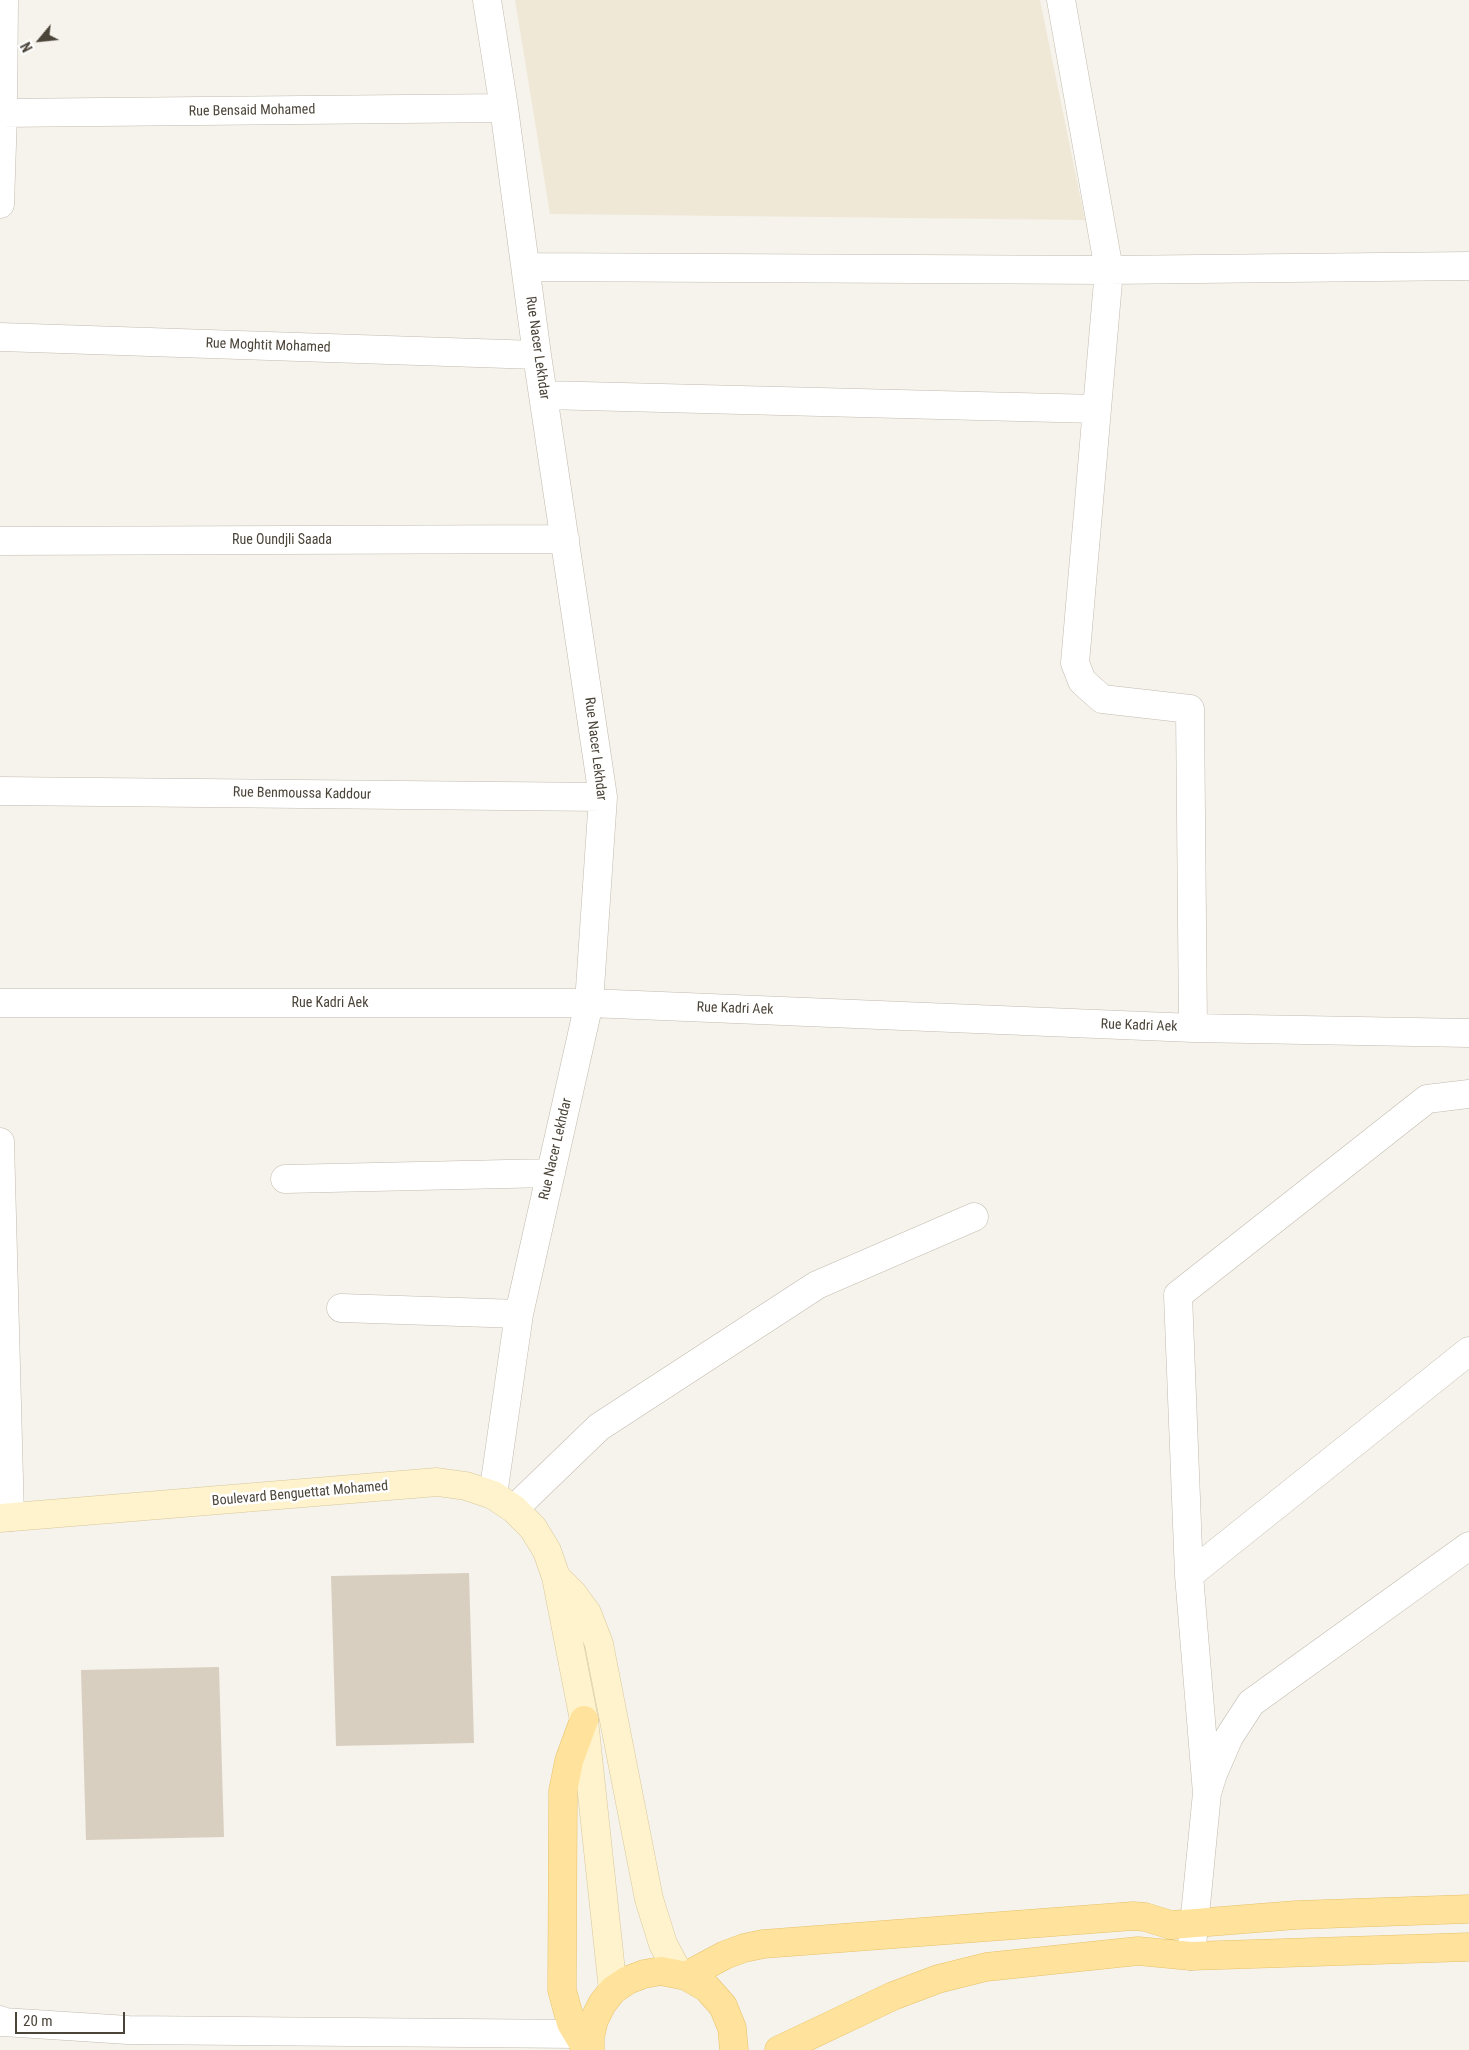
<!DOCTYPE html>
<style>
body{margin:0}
#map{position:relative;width:1469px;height:2050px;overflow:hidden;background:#f6f3ec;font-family:"Roboto Condensed",sans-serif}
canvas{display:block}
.north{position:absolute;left:15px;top:15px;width:50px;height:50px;-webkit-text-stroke:4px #fff;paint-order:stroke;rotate:242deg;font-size:14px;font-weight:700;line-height:20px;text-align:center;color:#4b4439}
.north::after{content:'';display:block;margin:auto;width:18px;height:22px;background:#4b4439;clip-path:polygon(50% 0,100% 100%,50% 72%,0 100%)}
.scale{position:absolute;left:15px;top:2012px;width:110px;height:22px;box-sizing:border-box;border:2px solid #4b4439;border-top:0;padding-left:6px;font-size:15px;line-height:18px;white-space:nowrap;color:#4b4439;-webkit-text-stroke:4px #fff;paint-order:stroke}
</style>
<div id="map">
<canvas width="1469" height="2050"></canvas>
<div class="north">N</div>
<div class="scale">20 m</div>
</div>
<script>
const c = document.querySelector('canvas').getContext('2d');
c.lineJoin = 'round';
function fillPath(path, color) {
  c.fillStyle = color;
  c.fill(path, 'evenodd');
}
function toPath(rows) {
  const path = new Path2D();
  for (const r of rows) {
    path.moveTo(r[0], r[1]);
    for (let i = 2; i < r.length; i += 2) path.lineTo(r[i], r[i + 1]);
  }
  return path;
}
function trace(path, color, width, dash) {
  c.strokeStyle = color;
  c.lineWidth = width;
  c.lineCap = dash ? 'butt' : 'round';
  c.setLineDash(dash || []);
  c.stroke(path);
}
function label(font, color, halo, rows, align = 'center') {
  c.font = font + ' "Roboto Condensed",sans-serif';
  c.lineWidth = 5;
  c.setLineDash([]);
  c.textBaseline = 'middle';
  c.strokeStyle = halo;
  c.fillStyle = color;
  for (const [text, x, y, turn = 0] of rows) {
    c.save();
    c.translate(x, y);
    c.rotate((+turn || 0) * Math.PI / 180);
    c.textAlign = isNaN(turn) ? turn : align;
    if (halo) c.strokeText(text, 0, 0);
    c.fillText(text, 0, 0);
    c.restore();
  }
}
const education = toPath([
 [515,0,1040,0,1085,220,550,214]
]);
const building = toPath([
 [469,1573,474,1743,336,1746,331,1576],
 [219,1667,224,1837,86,1840,81,1670]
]);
const street = toPath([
 [487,0,504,108,537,355,603,797,589,1003,519,1314,493,1495],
 [1061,0,1109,270,1075,663,1082,681,1102,699,1190,709,1193,1028],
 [0,113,504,108],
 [0,204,3,113,4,0],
 [527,267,1109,270,1469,266],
 [0,337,537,355],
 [543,395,1097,409],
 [0,541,565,539],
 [0,791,603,797],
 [0,1003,589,1003,1193,1028,1469,1033],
 [0,1142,10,1517],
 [285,1179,551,1173],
 [341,1308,519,1314],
 [514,1509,599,1427,817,1285,974,1217],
 [1189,1575,1178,1295,1427,1099,1469,1094],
 [1207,1793,1189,1575,1469,1351],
 [1191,1956,1207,1793,1213,1774,1229,1737,1251,1703,1469,1546],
 [0,2020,3,2022,128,2030,578,2034]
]);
const secondary = toPath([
 [0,1518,437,1482,466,1486,493,1495,514,1509,533,1528,547,1551,556,1577,584,1720,613,1990],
 [557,1578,573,1594,587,1613,599,1644,649,1899,663,1944,679,1974]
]);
const primary = toPath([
 [584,1720,569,1761,563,1791,562,1990,571,2023,587,2050],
 [686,1976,725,1955,744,1948,763,1944,1133,1916,1145,1917,1171,1925,1296,1915,1469,1909],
 [590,2050,590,2037,594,2020,602,2004,613,1990,628,1980,644,1974,661,1971,686,1976,707,1988,723,2006,732,2028,734,2050],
 [779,2050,893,1996,938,1979,986,1967,1138,1951,1191,1956,1469,1947]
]);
const streetNames = [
 ["Rue Bensaid Mohamed",252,111,-1],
 ["Rue Moghtit Mohamed",268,346,2],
 ["Rue Nacer Lekhdar",537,348,82],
 ["Rue Oundjli Saada",282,540],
 ["Rue Nacer Lekhdar",595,749,83],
 ["Rue Benmoussa Kaddour",302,794,1],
 ["Rue Kadri Aek",330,1003],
 ["Rue Kadri Aek",735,1009,2],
 ["Rue Kadri Aek",1139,1026,2],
 ["Rue Nacer Lekhdar",556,1149,-77],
 ["Boulevard Benguettat Mohamed",300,1494,-5]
];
fillPath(education, '#efe8d6');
fillPath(building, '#d8cfc1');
trace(street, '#c2bbae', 29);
trace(secondary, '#d6c79b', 29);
trace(primary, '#e6c16a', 29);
trace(street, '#fff', 28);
trace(secondary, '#fff3cd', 28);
trace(primary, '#ffe39c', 28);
label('14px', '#4b4439', '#fff', streetNames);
</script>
